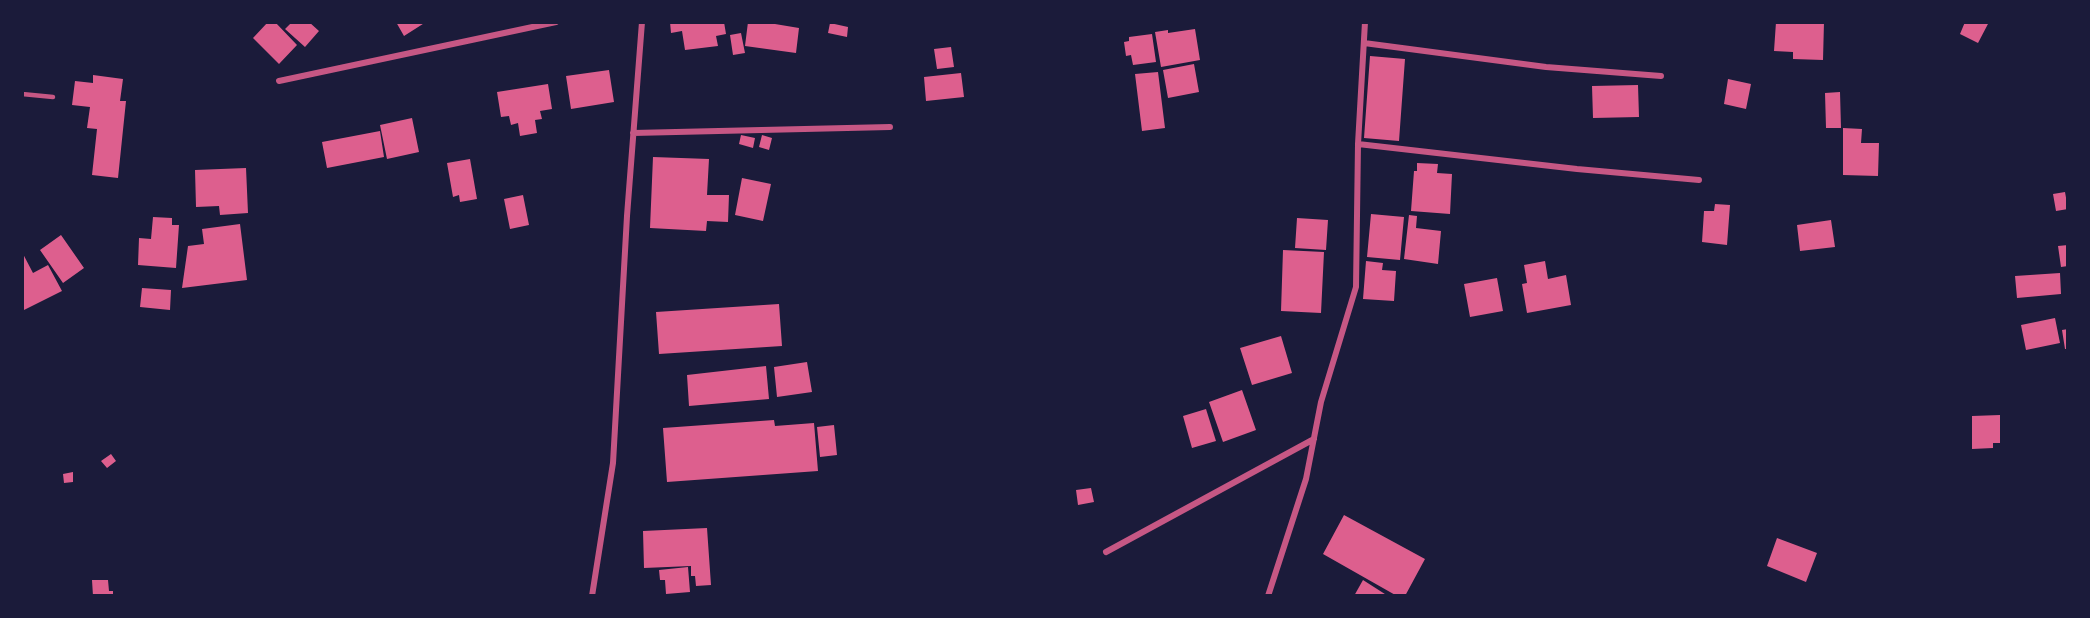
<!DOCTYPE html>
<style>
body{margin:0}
#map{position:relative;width:2090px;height:618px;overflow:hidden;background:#1b1b3a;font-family:"DM Sans",sans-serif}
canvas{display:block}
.frame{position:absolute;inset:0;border:24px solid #1b1b3a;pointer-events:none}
</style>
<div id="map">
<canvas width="2090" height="618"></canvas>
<div class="frame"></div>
</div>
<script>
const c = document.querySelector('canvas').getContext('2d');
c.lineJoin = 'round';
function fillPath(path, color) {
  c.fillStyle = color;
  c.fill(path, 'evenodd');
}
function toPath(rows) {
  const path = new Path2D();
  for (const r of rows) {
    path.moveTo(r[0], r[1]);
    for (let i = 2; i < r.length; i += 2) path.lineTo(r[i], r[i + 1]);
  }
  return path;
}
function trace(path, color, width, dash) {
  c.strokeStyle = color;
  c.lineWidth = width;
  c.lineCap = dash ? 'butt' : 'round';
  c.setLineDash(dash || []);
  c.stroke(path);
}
const building = toPath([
 [268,22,275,22,297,45,279,64,253,38],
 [292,22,309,22,319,31,305,47,285,29],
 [396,22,426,22,404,36],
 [670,22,724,22,726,34,716,36,718,46,685,50,682,31,671,33],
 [748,22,763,22,799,28,796,53,745,46],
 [1776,22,1824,22,1823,60,1793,59,1793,52,1774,51],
 [1965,22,1989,22,1978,43,1960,34],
 [830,23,848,27,847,37,828,33],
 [1195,29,1200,60,1161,67,1155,32,1168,30,1168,33],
 [741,33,745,53,733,55,730,35],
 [1152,34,1156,62,1133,65,1131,55,1126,56,1124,42,1129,41,1129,37],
 [951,47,954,67,937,69,934,49],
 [1370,56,1405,59,1399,141,1364,138],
 [1194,64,1199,92,1168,98,1163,70],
 [609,70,614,102,571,109,566,76],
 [1158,72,1165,128,1142,131,1135,74],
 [961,73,964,97,926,101,924,77],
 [93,75,123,79,120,101,126,101,118,178,92,175,97,129,87,128,90,107,72,105,75,81,93,83],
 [1728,79,1751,84,1746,109,1724,104],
 [548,84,552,109,540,111,542,119,535,120,537,133,520,136,518,123,511,125,509,116,501,117,497,92],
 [1638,85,1639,117,1593,118,1592,86],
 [1840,92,1841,128,1826,128,1825,93],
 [412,118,419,152,387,159,380,125],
 [1843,128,1862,129,1861,143,1879,143,1878,176,1843,175],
 [380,131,384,157,327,168,322,142],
 [741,135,755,138,753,148,739,144],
 [762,135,772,138,769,150,759,147],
 [653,157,709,159,707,195,729,195,728,222,707,221,706,231,650,228],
 [470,159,477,199,460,202,459,195,453,197,447,163],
 [1417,163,1438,164,1437,173,1452,174,1450,214,1411,211,1414,171,1417,171],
 [246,168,248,213,220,215,219,206,196,207,195,170],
 [742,178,771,184,763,221,735,215],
 [2065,192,2068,209,2056,211,2053,194],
 [523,195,529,225,510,229,504,199],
 [1715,204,1730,205,1727,245,1702,242,1704,211,1714,211],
 [1371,214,1404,217,1400,260,1367,257],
 [1409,215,1417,216,1416,228,1441,231,1438,264,1404,259],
 [153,217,172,218,172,225,179,225,176,268,138,265,139,238,151,239],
 [1297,218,1328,220,1326,250,1295,248],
 [1831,220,1835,247,1800,251,1797,225],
 [240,224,247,280,182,288,188,246,204,244,202,229],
 [61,235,84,268,63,283,40,250],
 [2068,245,2068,266,2061,267,2058,246],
 [1283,250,1324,252,1321,313,1281,311],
 [22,252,33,273,48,265,62,291,22,311],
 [1366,261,1383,263,1382,270,1396,271,1394,301,1363,299],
 [1545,261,1548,279,1566,275,1571,305,1527,313,1522,284,1527,283,1524,265],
 [2060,273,2061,294,2017,298,2015,276],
 [1497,278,1503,311,1470,317,1464,284],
 [142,288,171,290,170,310,140,307],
 [779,304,782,346,659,354,656,312],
 [2055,318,2060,343,2026,350,2021,325],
 [2068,329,2068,349,2065,349,2062,330],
 [1281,336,1292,373,1252,385,1240,348],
 [807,362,812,392,777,397,774,367],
 [766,366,769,399,689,406,687,375],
 [1242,390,1256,430,1223,442,1209,402],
 [1206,409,1216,441,1192,448,1183,416],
 [2000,415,2000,443,1993,443,1993,448,1972,449,1972,416],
 [774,420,775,426,814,423,818,471,667,482,663,428],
 [834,425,837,455,820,457,817,427],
 [111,454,116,461,107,468,101,461],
 [73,472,73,482,64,483,63,474],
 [1091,488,1094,502,1078,505,1076,490],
 [1344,515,1425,559,1405,596,1397,596,1323,554],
 [707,528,711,585,696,586,695,576,691,576,691,566,644,568,643,531],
 [1777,538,1817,553,1806,582,1767,566],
 [688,567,690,592,666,594,665,580,660,580,659,570],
 [92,580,108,580,109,591,113,591,113,596,93,596],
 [1363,580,1388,596,1354,596]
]);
const service = toPath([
 [22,94,53,97]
]);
const minor = toPath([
 [1364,43,1546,67,1661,76],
 [279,81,556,22],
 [633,133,890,127],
 [1358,144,1577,169,1699,180],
 [1106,552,1314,439],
 [592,596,613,463,627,216,642,22],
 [1268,596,1306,479,1321,402,1356,287,1358,144,1365,22]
]);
fillPath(building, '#dd5f8e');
trace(service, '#c65784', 4.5);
trace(minor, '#c65784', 6);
</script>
